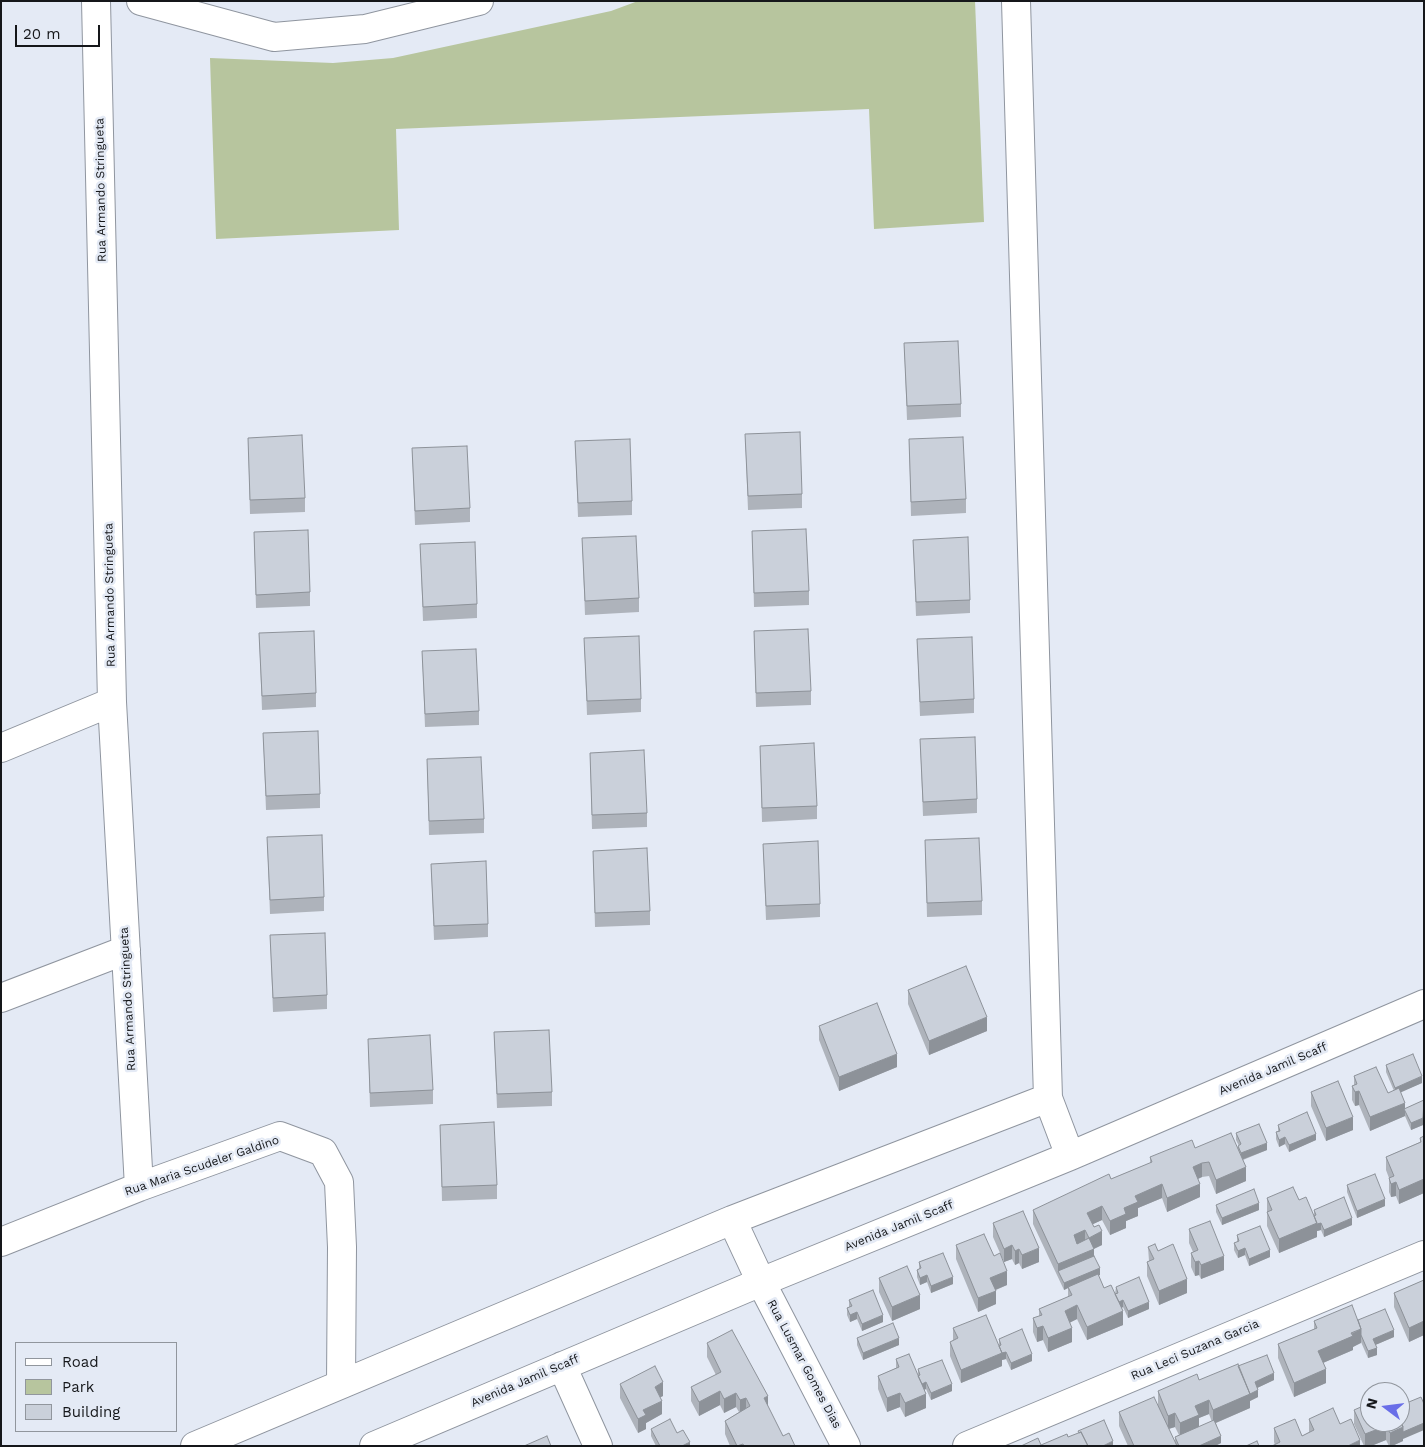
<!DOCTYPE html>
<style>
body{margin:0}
#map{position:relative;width:1425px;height:1447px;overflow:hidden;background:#e4eaf5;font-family:"Work Sans",sans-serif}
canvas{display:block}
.frame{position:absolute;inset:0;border:2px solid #15171a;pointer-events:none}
.legend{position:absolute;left:15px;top:1342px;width:162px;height:90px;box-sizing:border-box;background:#e4eaf5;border:1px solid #91969d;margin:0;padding:6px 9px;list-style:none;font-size:15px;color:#15171a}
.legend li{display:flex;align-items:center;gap:10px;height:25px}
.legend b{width:25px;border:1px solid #91969d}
.north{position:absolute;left:1360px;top:1382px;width:50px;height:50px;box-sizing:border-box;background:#e4eaf5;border:1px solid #91969d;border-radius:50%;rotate:285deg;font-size:14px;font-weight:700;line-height:20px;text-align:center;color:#15171a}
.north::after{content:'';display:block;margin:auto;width:18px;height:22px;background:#696ee8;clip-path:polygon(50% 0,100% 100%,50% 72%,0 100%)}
.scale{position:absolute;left:15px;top:25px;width:85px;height:22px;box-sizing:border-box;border:2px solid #15171a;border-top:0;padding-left:6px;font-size:15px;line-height:18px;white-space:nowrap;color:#15171a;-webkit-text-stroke:4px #e4eaf5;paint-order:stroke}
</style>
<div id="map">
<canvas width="1425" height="1447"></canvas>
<div class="frame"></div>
<ul class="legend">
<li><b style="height:6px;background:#fff"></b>Road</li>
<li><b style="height:14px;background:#b7c59e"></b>Park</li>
<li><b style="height:14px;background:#cad0da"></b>Building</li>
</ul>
<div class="north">N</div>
<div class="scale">20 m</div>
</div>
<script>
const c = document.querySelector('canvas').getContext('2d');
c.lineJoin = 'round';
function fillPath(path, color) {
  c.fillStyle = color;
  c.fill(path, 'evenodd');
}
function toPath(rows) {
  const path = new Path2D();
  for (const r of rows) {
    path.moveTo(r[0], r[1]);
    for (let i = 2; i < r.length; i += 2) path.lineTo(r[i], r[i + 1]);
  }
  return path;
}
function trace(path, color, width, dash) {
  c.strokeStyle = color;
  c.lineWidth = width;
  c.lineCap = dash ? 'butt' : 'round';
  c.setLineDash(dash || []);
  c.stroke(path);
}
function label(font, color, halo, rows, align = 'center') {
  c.font = font + ' "Work Sans",sans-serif';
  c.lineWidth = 5;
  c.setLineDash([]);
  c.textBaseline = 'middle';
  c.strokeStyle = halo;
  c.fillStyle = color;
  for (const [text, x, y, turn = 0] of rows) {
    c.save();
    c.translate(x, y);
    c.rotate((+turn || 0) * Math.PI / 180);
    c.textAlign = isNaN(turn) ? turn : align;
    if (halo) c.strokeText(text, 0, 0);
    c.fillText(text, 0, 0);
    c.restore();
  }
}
const green = toPath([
 [638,1,975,1,984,222,874,229,869,109,396,129,399,230,216,239,210,58,333,63,393,58,611,11]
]);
const minor = toPath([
 [96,1,112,702,139,1187],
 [141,1,274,37,365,29,479,1],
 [1016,1,1048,1098,1070,1156],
 [1,748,112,702],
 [1,998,126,950],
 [732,1220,761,1282,846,1446],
 [1,1242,139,1187,280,1136,323,1152,339,1182,342,1247,341,1383],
 [562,1366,598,1446],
 [195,1446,732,1220,1048,1098],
 [374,1446,761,1282,1070,1156,1424,1004],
 [967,1446,1424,1255]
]);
const wall = toPath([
 [904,343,961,404,961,417,907,420],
 [745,434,802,494,802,508,748,510],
 [248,438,305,498,305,512,250,514],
 [909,439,966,499,966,513,911,516],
 [575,441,632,501,632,515,578,517],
 [412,448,470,508,470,522,415,525],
 [752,531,809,591,809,605,754,607],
 [254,532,310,592,310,606,256,608],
 [582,538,639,598,639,612,585,615],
 [913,540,970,600,970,613,916,616],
 [420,544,477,604,477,618,423,621],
 [754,631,811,691,811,705,756,707],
 [259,633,316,693,316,707,262,710],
 [584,638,641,699,641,712,587,715],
 [917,639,974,699,974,713,920,716],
 [422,651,479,711,479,725,425,727],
 [263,733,320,794,320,808,266,810],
 [920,739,977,799,977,813,923,816],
 [760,746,817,806,817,819,762,822],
 [590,753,647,813,647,827,592,829],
 [427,759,484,819,484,833,429,835],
 [267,837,324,897,324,911,270,914],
 [925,840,982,901,982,915,927,917],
 [763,844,820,904,820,917,766,920],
 [593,851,650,911,650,925,595,927],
 [431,864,488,924,488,937,434,940],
 [270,935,327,995,327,1009,273,1012],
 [908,990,987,1031,929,1055,908,1004],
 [819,1026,897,1067,839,1091,819,1040],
 [494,1032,552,1092,552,1106,497,1108],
 [368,1039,433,1090,433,1104,370,1107],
 [1386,1065,1422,1083,1400,1092,1405,1109,1424,1100,1424,1193,1399,1204,1396,1196,1391,1197,1389,1192,1389,1178,1386,1170,1386,1157,1420,1142,1420,1138,1423,1136,1423,1125,1411,1130,1405,1116,1370,1131,1359,1105,1355,1106,1352,1100,1352,1086,1354,1085,1354,1076,1388,1093,1394,1091,1386,1072],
 [1311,1092,1353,1130,1326,1141,1311,1106],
 [440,1125,497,1185,497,1199,442,1201],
 [1278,1125,1316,1140,1289,1152,1285,1144,1279,1147,1276,1139,1276,1132,1278,1131],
 [1236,1133,1267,1150,1243,1160,1246,1181,1216,1194,1209,1176,1202,1177,1198,1179,1200,1197,1167,1212,1162,1198,1138,1208,1138,1216,1126,1221,1126,1228,1110,1235,1102,1220,1092,1224,1102,1245,1094,1249,1094,1256,1100,1275,1098,1275,1104,1288,1115,1294,1116,1287,1149,1309,1128,1318,1123,1307,1122,1308,1123,1325,1087,1340,1077,1319,1069,1323,1072,1342,1048,1352,1043,1340,1037,1342,1033,1332,1033,1318,1039,1316,1039,1309,1068,1297,1068,1288,1064,1290,1033,1224,1033,1210,1111,1179,1150,1163,1150,1157,1195,1148,1238,1148,1238,1146,1239,1146,1236,1140],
 [1347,1185,1385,1206,1357,1218,1347,1192],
 [1267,1198,1299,1200,1314,1215,1314,1210,1352,1225,1324,1237,1321,1230,1317,1231,1317,1237,1279,1253,1267,1226],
 [1216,1205,1259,1210,1222,1225,1216,1212],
 [993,1223,1039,1262,1022,1269,1019,1263,1015,1265,1012,1259,1004,1262,993,1237],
 [1189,1229,1224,1270,1201,1279,1199,1275,1195,1276,1191,1267,1191,1253,1193,1252,1189,1243],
 [1237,1235,1270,1257,1249,1266,1245,1255,1238,1258,1234,1250,1234,1243,1237,1242],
 [956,1245,994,1256,1007,1285,996,1290,996,1304,978,1312,956,1259],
 [1148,1247,1158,1251,1187,1293,1159,1305,1147,1276,1147,1262,1149,1261],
 [919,1262,953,1284,931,1293,927,1282,920,1285,917,1277,917,1270,919,1269],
 [879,1278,920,1309,892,1321,879,1292],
 [1424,1280,1424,1335,1409,1342,1394,1307,1394,1293],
 [849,1300,883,1322,862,1331,857,1319,850,1322,847,1315,847,1308,849,1307],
 [1358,1320,1394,1337,1375,1345,1377,1355,1368,1358,1361,1342,1353,1347,1353,1350,1323,1363,1326,1383,1294,1397,1278,1358,1278,1344,1314,1329,1314,1321],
 [953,1328,999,1346,999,1339,1032,1361,1011,1370,1006,1359,1002,1360,1002,1366,961,1383,950,1356,950,1342,953,1340],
 [857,1338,899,1345,863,1360,857,1345],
 [707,1343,768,1408,783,1436,795,1446,730,1446,725,1434,725,1421,739,1412,736,1407,724,1413,720,1405,699,1416,691,1401,691,1387,716,1375,707,1357],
 [896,1359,918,1376,918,1369,952,1391,931,1400,926,1389,924,1390,926,1408,905,1417,900,1407,887,1412,878,1389,878,1376,896,1368],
 [1238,1366,1274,1380,1257,1388,1258,1397,1250,1401,1250,1408,1216,1423,1221,1443,1215,1446,1128,1446,1119,1426,1119,1412,1158,1405,1158,1391,1199,1380],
 [1209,1414,1212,1422,1199,1427,1199,1418],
 [1175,1427,1179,1435,1175,1437,1175,1443,1169,1429],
 [620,1384,663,1396,660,1397,662,1414,646,1423,646,1429,638,1433,620,1398],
 [1354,1410,1400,1422,1403,1441,1392,1446,1389,1446,1386,1440,1371,1446,1364,1446,1354,1424],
 [1309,1419,1360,1446,1275,1445,1274,1442,1274,1428,1302,1436,1309,1432],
 [651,1429,677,1433,690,1446,656,1446,651,1436]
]);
const shadedWall = toPath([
 [987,1017,987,1031,929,1055,929,1041],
 [897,1054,897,1067,839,1091,839,1077],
 [1422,1076,1422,1083,1395,1095,1395,1088],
 [1359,1091,1359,1105,1355,1106,1355,1092],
 [1405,1103,1405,1116,1370,1131,1370,1117],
 [1353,1117,1353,1130,1326,1141,1326,1128],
 [1423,1118,1423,1125,1411,1130,1411,1123],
 [1316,1134,1316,1140,1289,1152,1289,1145],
 [1285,1137,1285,1144,1279,1147,1279,1140],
 [1267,1143,1267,1150,1241,1160,1241,1153],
 [1202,1163,1202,1177,1193,1181,1193,1167],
 [1246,1167,1246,1181,1216,1194,1216,1180],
 [1424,1179,1424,1193,1399,1204,1399,1190],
 [1396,1182,1396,1196,1391,1197,1391,1184],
 [1162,1184,1162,1198,1138,1208,1138,1216,1126,1221,1126,1228,1110,1235,1110,1221,1135,1196],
 [1200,1184,1200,1197,1167,1212,1167,1198],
 [1385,1199,1385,1206,1357,1218,1357,1211],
 [1259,1203,1259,1210,1222,1225,1222,1218],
 [1102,1206,1102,1220,1087,1227,1087,1213],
 [1352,1218,1352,1225,1324,1237,1324,1230],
 [1317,1223,1321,1223,1321,1230,1317,1231,1317,1237,1279,1253,1279,1239],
 [1085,1230,1085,1244,1074,1249,1074,1235],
 [1102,1231,1102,1245,1089,1251,1089,1238],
 [1012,1245,1012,1259,1004,1262,1004,1249],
 [1039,1248,1039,1262,1022,1269,1022,1255],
 [1245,1248,1245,1255,1238,1258,1238,1251],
 [1019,1249,1019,1263,1015,1265,1015,1251],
 [1094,1249,1094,1263,1058,1271,1058,1278,1058,1264],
 [1270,1250,1270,1257,1249,1266,1249,1259],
 [1224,1256,1224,1270,1201,1279,1201,1265],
 [1199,1261,1199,1275,1195,1276,1195,1262],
 [1100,1268,1100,1275,1069,1288,1068,1287,1068,1288,1064,1290,1064,1283],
 [1007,1271,1007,1285,990,1292,990,1278],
 [927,1275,927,1282,920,1285,920,1278],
 [953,1277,953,1284,931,1293,931,1286],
 [1187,1279,1187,1293,1159,1305,1159,1291],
 [996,1291,996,1304,978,1312,978,1298],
 [920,1295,920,1309,892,1321,892,1307],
 [1123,1300,1123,1307,1116,1310,1116,1303],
 [1149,1302,1149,1309,1128,1318,1128,1311],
 [1077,1305,1077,1319,1065,1325,1065,1311],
 [1123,1311,1123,1325,1087,1340,1087,1327],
 [857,1312,857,1319,850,1322,850,1315],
 [883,1315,883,1322,862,1331,862,1324],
 [1424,1321,1424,1335,1409,1342,1409,1328],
 [1043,1326,1043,1340,1037,1342,1037,1328],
 [1072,1328,1072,1342,1048,1352,1048,1338],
 [1361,1329,1361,1343,1353,1347,1353,1350,1318,1365,1318,1351],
 [1394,1330,1394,1337,1373,1346,1373,1339],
 [899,1338,899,1345,863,1360,863,1353],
 [1377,1348,1377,1355,1368,1358,1368,1351],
 [1006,1352,1006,1359,1002,1360,1002,1366,961,1383,961,1370,1002,1353],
 [1032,1354,1032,1361,1011,1370,1011,1363],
 [1326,1369,1326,1383,1294,1397,1294,1383],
 [1274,1373,1274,1380,1255,1389,1255,1382],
 [663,1382,663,1396,655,1400,655,1387],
 [926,1382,926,1389,919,1392,919,1385],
 [952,1384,952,1391,931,1400,931,1393],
 [1258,1390,1258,1397,1250,1401,1250,1408,1213,1424,1213,1410],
 [720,1391,720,1405,699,1416,699,1402],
 [736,1393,736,1407,724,1413,724,1399],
 [900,1393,900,1407,887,1412,887,1398],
 [926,1394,926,1408,905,1417,905,1403],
 [768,1396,768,1410,764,1398],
 [746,1398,746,1412,740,1414,740,1400],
 [1209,1400,1209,1414,1199,1418,1199,1429,1180,1437,1180,1423,1195,1406],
 [662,1401,662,1414,646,1423,646,1429,638,1433,638,1419,643,1410],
 [1175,1413,1175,1427,1168,1429,1168,1416],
 [1424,1423,1424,1430,1403,1439,1403,1441,1392,1446,1390,1446,1390,1433,1403,1427],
 [1386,1426,1386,1440,1371,1446,1365,1446,1365,1434],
 [1221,1436,1221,1443,1215,1446,1199,1446],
 [1360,1440,1360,1446,1348,1446],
 [1113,1441,1113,1446,1103,1446],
 [690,1442,690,1446,682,1446]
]);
const building = toPath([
 [958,341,961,404,907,406,904,343,958,341],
 [800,432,802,494,748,496,745,434,800,432],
 [302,435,305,498,250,500,248,438,302,435],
 [963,437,966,499,911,502,909,439,963,437],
 [630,439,632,501,578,503,575,441,630,439],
 [467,446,470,508,415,511,412,448,467,446],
 [806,529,809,591,754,593,752,531,806,529],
 [308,530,310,592,256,595,254,532,308,530],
 [636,536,639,598,585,601,582,538,636,536],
 [968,537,970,600,916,602,913,540,968,537],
 [475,542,477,604,423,607,420,544,475,542],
 [808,629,811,691,756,693,754,631,808,629],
 [314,631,316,693,262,696,259,633,314,631],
 [639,636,641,699,587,701,584,638,639,636],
 [972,637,974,699,920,702,917,639,972,637],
 [476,649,479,711,425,714,422,651,476,649],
 [318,731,320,794,266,796,263,733,318,731],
 [975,737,977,799,923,802,920,739,975,737],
 [814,743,817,806,762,808,760,746,814,743],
 [644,750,647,813,592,815,590,753,644,750],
 [481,757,484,819,429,821,427,759,481,757],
 [322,835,324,897,270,900,267,837,322,835],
 [979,838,982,901,927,903,925,840,979,838],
 [818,841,820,904,766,906,763,844,818,841],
 [647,848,650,911,595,913,593,851,647,848],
 [486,861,488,924,434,926,431,864,486,861],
 [325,933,327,995,273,998,270,935,325,933],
 [966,966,987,1017,929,1041,908,990,966,966],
 [877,1003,897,1054,839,1077,819,1026,877,1003],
 [549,1030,552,1092,497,1094,494,1032,549,1030],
 [430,1035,433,1090,370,1093,368,1039,430,1035],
 [1413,1054,1422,1076,1395,1088,1386,1065,1413,1054],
 [1376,1067,1388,1093,1399,1088,1405,1103,1370,1117,1359,1091,1355,1092,1352,1086,1357,1084,1354,1076,1376,1067],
 [1338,1081,1353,1117,1326,1128,1311,1092,1338,1081],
 [1424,1100,1423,1118,1411,1123,1404,1109,1424,1100],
 [1307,1112,1316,1134,1289,1145,1285,1137,1279,1140,1276,1132,1280,1131,1278,1125,1307,1112],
 [494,1122,497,1185,442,1187,440,1125,494,1122],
 [1259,1124,1267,1143,1241,1153,1238,1146,1241,1144,1236,1133,1259,1124],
 [1231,1133,1246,1167,1216,1180,1209,1162,1202,1163,1193,1167,1200,1184,1167,1198,1162,1184,1135,1196,1138,1202,1124,1208,1126,1214,1110,1221,1102,1206,1087,1213,1094,1227,1099,1225,1102,1231,1089,1238,1085,1230,1074,1235,1077,1244,1089,1238,1094,1249,1058,1264,1033,1210,1109,1174,1111,1179,1152,1162,1150,1157,1192,1140,1195,1148,1231,1133],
 [1424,1136,1424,1179,1399,1190,1396,1182,1391,1184,1389,1178,1394,1176,1386,1157,1421,1142,1420,1138,1424,1136],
 [1375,1174,1385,1199,1357,1211,1347,1185,1375,1174],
 [1293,1187,1299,1200,1306,1197,1317,1223,1279,1239,1267,1212,1272,1210,1267,1198,1293,1187],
 [1254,1189,1259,1203,1222,1218,1216,1205,1254,1189],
 [1344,1197,1352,1218,1324,1230,1321,1223,1317,1224,1314,1216,1316,1215,1314,1210,1344,1197],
 [1023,1211,1039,1248,1022,1255,1019,1249,1015,1251,1012,1245,1004,1249,993,1223,1023,1211],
 [1210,1221,1224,1256,1201,1265,1199,1261,1195,1262,1191,1253,1198,1250,1189,1229,1210,1221],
 [1260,1226,1270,1250,1249,1259,1245,1248,1238,1251,1234,1243,1239,1241,1237,1235,1260,1226],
 [984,1234,994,1256,1000,1253,1007,1271,990,1278,996,1291,978,1298,956,1245,984,1234],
 [1155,1244,1158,1251,1173,1244,1187,1279,1159,1291,1147,1262,1154,1259,1148,1247,1155,1244],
 [943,1253,953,1277,931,1286,927,1275,920,1278,917,1270,921,1268,919,1262,943,1253],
 [1094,1256,1100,1268,1064,1283,1058,1271,1094,1256],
 [907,1266,920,1295,892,1307,879,1278,907,1266],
 [1098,1274,1104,1288,1111,1285,1123,1311,1087,1327,1077,1305,1065,1311,1072,1328,1048,1338,1043,1326,1037,1328,1033,1318,1042,1315,1039,1309,1072,1295,1068,1287,1098,1274],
 [1139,1277,1149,1302,1128,1311,1123,1300,1119,1302,1115,1294,1118,1293,1116,1287,1139,1277],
 [1424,1280,1424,1321,1409,1328,1394,1293,1424,1280],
 [873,1290,883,1315,862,1324,857,1312,850,1315,847,1308,852,1306,849,1300,873,1290],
 [1352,1305,1361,1329,1351,1333,1353,1336,1318,1351,1326,1369,1294,1383,1278,1344,1317,1328,1314,1321,1352,1305],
 [1385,1309,1394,1330,1373,1339,1377,1348,1368,1351,1361,1335,1361,1329,1358,1320,1385,1309],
 [986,1315,1002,1353,961,1370,950,1342,958,1338,953,1328,986,1315],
 [893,1323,899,1338,863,1353,857,1338,893,1323],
 [1022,1329,1032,1354,1011,1363,1006,1352,1002,1353,999,1346,1001,1345,999,1339,1022,1329],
 [732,1330,768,1396,764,1398,783,1436,789,1433,795,1446,744,1446,743,1444,737,1446,725,1421,750,1406,746,1398,740,1400,736,1393,724,1399,720,1391,699,1402,691,1387,721,1372,707,1343,732,1330],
 [909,1354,926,1394,905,1403,900,1393,887,1398,878,1376,899,1367,896,1359,909,1354],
 [1267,1355,1274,1373,1255,1382,1258,1390,1250,1394,1238,1366,1267,1355],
 [942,1360,952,1384,931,1393,926,1382,922,1384,918,1376,920,1375,918,1369,942,1360],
 [1238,1364,1250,1394,1213,1410,1209,1400,1195,1406,1199,1415,1180,1423,1175,1413,1168,1416,1158,1391,1197,1374,1199,1380,1238,1364],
 [655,1366,663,1382,655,1387,662,1401,643,1410,646,1415,638,1419,620,1384,655,1366],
 [1401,1396,1404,1404,1421,1397,1424,1404,1424,1423,1403,1432,1403,1427,1400,1419,1400,1397,1401,1396],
 [1154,1397,1177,1446,1134,1446,1119,1412,1154,1397],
 [1370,1403,1370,1422,1400,1422,1400,1419,1403,1427,1390,1433,1386,1426,1365,1434,1354,1410,1370,1403],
 [1333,1408,1340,1424,1351,1419,1360,1440,1348,1446,1272,1446,1280,1442,1274,1428,1295,1419,1302,1436,1314,1430,1309,1419,1333,1408],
 [670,1419,677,1433,683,1430,690,1442,682,1446,660,1446,651,1429,670,1419],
 [1104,1420,1113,1441,1103,1446,1088,1446,1081,1432,1079,1433,1078,1431,1104,1420],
 [1214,1420,1221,1436,1199,1446,1179,1446,1175,1437,1214,1420],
 [1081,1432,1088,1446,1021,1446,1038,1438,1041,1445,1067,1434,1068,1437,1081,1432],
 [547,1436,551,1446,524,1446,547,1436],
 [1257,1441,1259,1446,1246,1446,1257,1441]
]);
const streetNames = [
 ["Rua Armando Stringueta",101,190,-91],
 ["Rua Armando Stringueta",110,595,-91],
 ["Rua Armando Stringueta",128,999,-93],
 ["Avenida Jamil Scaff",1273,1069,-23],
 ["Rua Maria Scudeler Galdino",202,1166,-19],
 ["Avenida Jamil Scaff",899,1226,-22],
 ["Rua Leci Suzana Garcia",1195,1350,-23],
 ["Rua Lusmar Gomes Dias",804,1364,62],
 ["Avenida Jamil Scaff",525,1381,-23]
];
fillPath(green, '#b7c59e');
trace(minor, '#8f959f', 30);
trace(minor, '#fff', 28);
fillPath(wall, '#aeb3bb');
fillPath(shadedWall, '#8d9299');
fillPath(building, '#cad0da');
trace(building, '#8d9299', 1);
label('12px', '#15171a', '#e4eaf5', streetNames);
</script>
